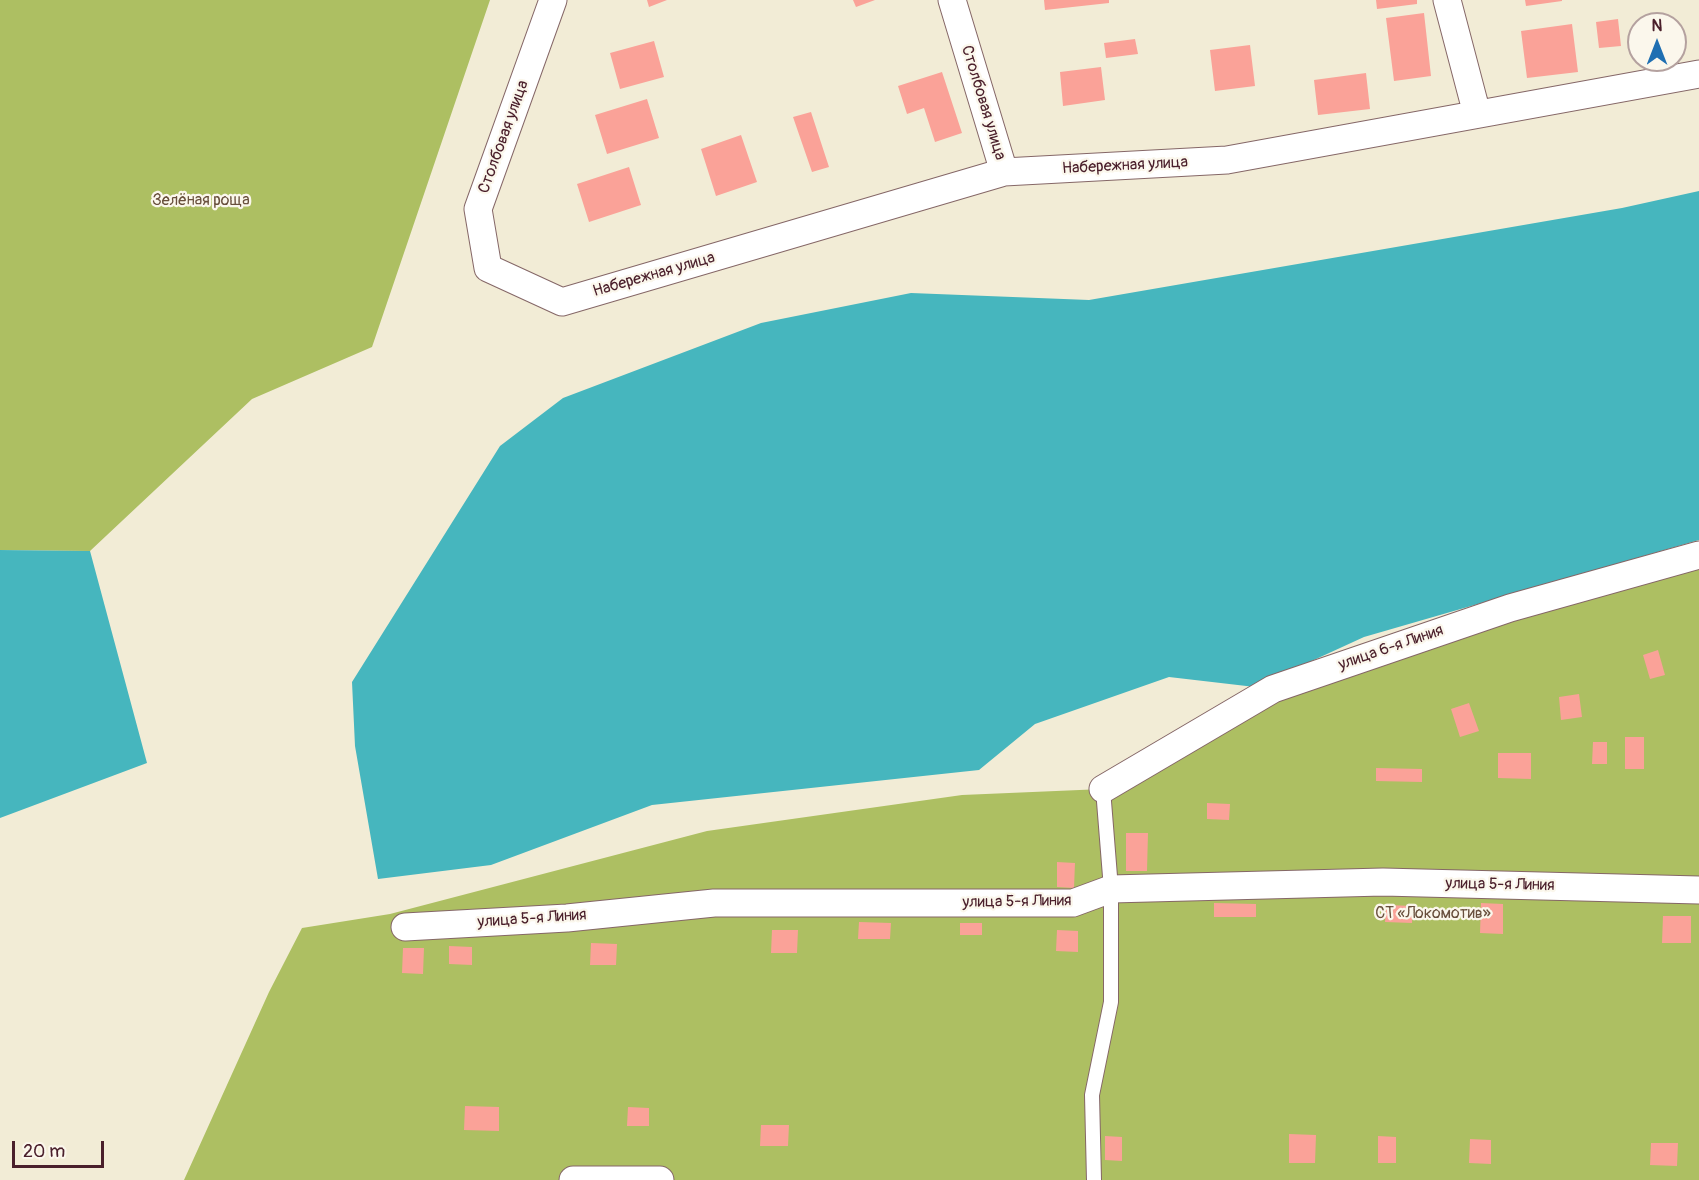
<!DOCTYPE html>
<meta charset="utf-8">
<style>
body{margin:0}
#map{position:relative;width:1699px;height:1180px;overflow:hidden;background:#f2ecd6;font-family:Pangolin,sans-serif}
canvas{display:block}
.north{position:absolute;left:1627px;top:12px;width:60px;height:60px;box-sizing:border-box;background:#fbf7ec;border:2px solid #b4a19f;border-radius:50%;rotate:0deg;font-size:16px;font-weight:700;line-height:24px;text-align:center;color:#4a1f2b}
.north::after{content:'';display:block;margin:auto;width:21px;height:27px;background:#1f6fb2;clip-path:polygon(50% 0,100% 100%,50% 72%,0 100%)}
.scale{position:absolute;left:12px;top:1141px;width:92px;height:27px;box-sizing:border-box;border:3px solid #4a1f2b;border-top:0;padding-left:8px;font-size:18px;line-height:21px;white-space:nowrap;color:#4a1f2b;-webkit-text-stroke:4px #fbf7ec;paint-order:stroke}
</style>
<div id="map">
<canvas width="1699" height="1180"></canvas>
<div class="north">N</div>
<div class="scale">20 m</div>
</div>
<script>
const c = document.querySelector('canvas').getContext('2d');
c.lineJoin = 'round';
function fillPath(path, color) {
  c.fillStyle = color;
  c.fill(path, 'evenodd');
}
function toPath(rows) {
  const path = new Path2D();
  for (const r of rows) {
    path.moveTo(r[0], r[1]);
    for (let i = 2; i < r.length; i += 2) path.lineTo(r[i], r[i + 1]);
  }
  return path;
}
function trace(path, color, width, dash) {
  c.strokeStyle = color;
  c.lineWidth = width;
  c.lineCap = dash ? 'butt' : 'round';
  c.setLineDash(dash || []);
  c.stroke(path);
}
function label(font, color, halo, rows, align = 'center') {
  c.font = font + ' Pangolin,sans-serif';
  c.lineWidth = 4.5;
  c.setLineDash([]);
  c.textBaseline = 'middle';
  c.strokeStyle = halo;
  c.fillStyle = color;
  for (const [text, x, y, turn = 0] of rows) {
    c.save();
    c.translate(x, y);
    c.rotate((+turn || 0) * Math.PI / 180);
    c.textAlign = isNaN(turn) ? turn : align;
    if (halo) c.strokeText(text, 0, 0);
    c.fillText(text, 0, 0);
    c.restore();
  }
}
const green = toPath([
 [0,0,490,0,372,347,252,399,90,551,0,550],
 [1699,555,1699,1180,184,1180,269,992,302,928,390,914,707,831,962,795,1103,789,1273,689]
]);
const water = toPath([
 [1699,191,1699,540,1364,637,1255,687,1169,677,1035,724,979,770,652,805,491,865,378,879,355,746,352,682,500,446,563,398,761,323,911,293,1089,300,1622,208],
 [0,550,90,551,147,763,0,818]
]);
const building = toPath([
 [647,0,667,0,649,7],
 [853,0,875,0,856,7],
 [1044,0,1109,0,1109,3,1045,10],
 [1376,0,1417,0,1417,4,1377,9],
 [1525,0,1562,0,1562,1,1526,6],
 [1424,13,1431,76,1394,81,1386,18],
 [1618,19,1621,46,1599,48,1596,22],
 [1572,24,1578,72,1527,78,1521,31],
 [1135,39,1138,54,1106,58,1104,43],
 [654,41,664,77,620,89,610,53],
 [1250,45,1255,86,1215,91,1210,50],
 [1101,67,1105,100,1063,106,1060,72],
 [942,72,962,133,935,142,924,108,907,114,898,86],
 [1366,73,1370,109,1318,115,1314,80],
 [647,99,659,138,607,154,595,115],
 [811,112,829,167,812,172,793,117],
 [741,135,757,182,716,196,701,149],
 [629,167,641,205,589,222,577,184],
 [1658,650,1665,675,1650,679,1643,655],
 [1579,694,1582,717,1561,720,1559,697],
 [1469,703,1479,731,1460,737,1451,709],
 [1625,737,1644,737,1644,769,1625,769],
 [1593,742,1607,742,1607,764,1592,764],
 [1498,753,1531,753,1531,779,1498,778],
 [1376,768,1422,769,1422,782,1376,781],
 [1207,803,1230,804,1229,820,1207,819],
 [1126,833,1148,833,1147,871,1126,871],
 [1057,862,1075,863,1074,888,1057,887],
 [1214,903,1256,904,1256,917,1214,917],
 [1481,903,1503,904,1503,934,1480,933],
 [1386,905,1413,906,1412,923,1385,922],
 [1663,916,1691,916,1691,943,1662,943],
 [859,922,891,923,890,939,858,939],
 [960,923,982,923,982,935,960,935],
 [772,930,798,930,797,953,771,953],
 [1057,930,1078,931,1078,952,1056,951],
 [591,943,617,944,616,965,590,965],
 [449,946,472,947,472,965,449,964],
 [403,948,424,948,423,974,402,973],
 [465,1106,499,1107,499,1131,464,1130],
 [628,1107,649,1108,649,1126,627,1126],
 [761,1125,789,1125,788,1146,760,1146],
 [1289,1134,1316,1135,1315,1163,1289,1163],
 [1105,1136,1122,1137,1122,1161,1105,1160],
 [1378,1136,1396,1137,1396,1163,1378,1163],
 [1470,1139,1491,1140,1491,1164,1469,1163],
 [1651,1143,1678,1143,1677,1166,1650,1165]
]);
const lane = toPath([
 [1094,1180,1092,1095,1111,1002,1111,889,1103,789]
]);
const street = toPath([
 [553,0,478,209,488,268,562,302,1004,172,1227,160,1699,74],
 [952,0,1004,172],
 [1447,0,1477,114],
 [1103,789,1273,689,1510,608,1699,555],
 [405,927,567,918,714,903,1073,903,1111,889,1383,882,1699,890],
 [573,1180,660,1180]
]);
const streetNames = [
 ["Столбовая улица",983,103,73],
 ["Столбовая улица",504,137,-70],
 ["Набережная улица",1125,166,-3],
 ["Набережная улица",654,275,-16],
 ["улица 6-я Линия",1391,648,-19],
 ["улица 5-я Линия",1500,885,1],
 ["улица 5-я Линия",1017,902,-1],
 ["улица 5-я Линия",532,919,-4]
];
const parkNames = [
 ["Зелёная роща",201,201],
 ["СТ «Локомотив»",1433,914]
];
fillPath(green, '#adbf62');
fillPath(water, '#46b6be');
fillPath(building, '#faa298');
trace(lane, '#856767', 16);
trace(street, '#856767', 29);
trace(lane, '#fff', 14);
trace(street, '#fff', 27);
label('16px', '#4a1f2b', '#fbf7ec', streetNames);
label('16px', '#684f3c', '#fbf7ec', parkNames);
</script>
